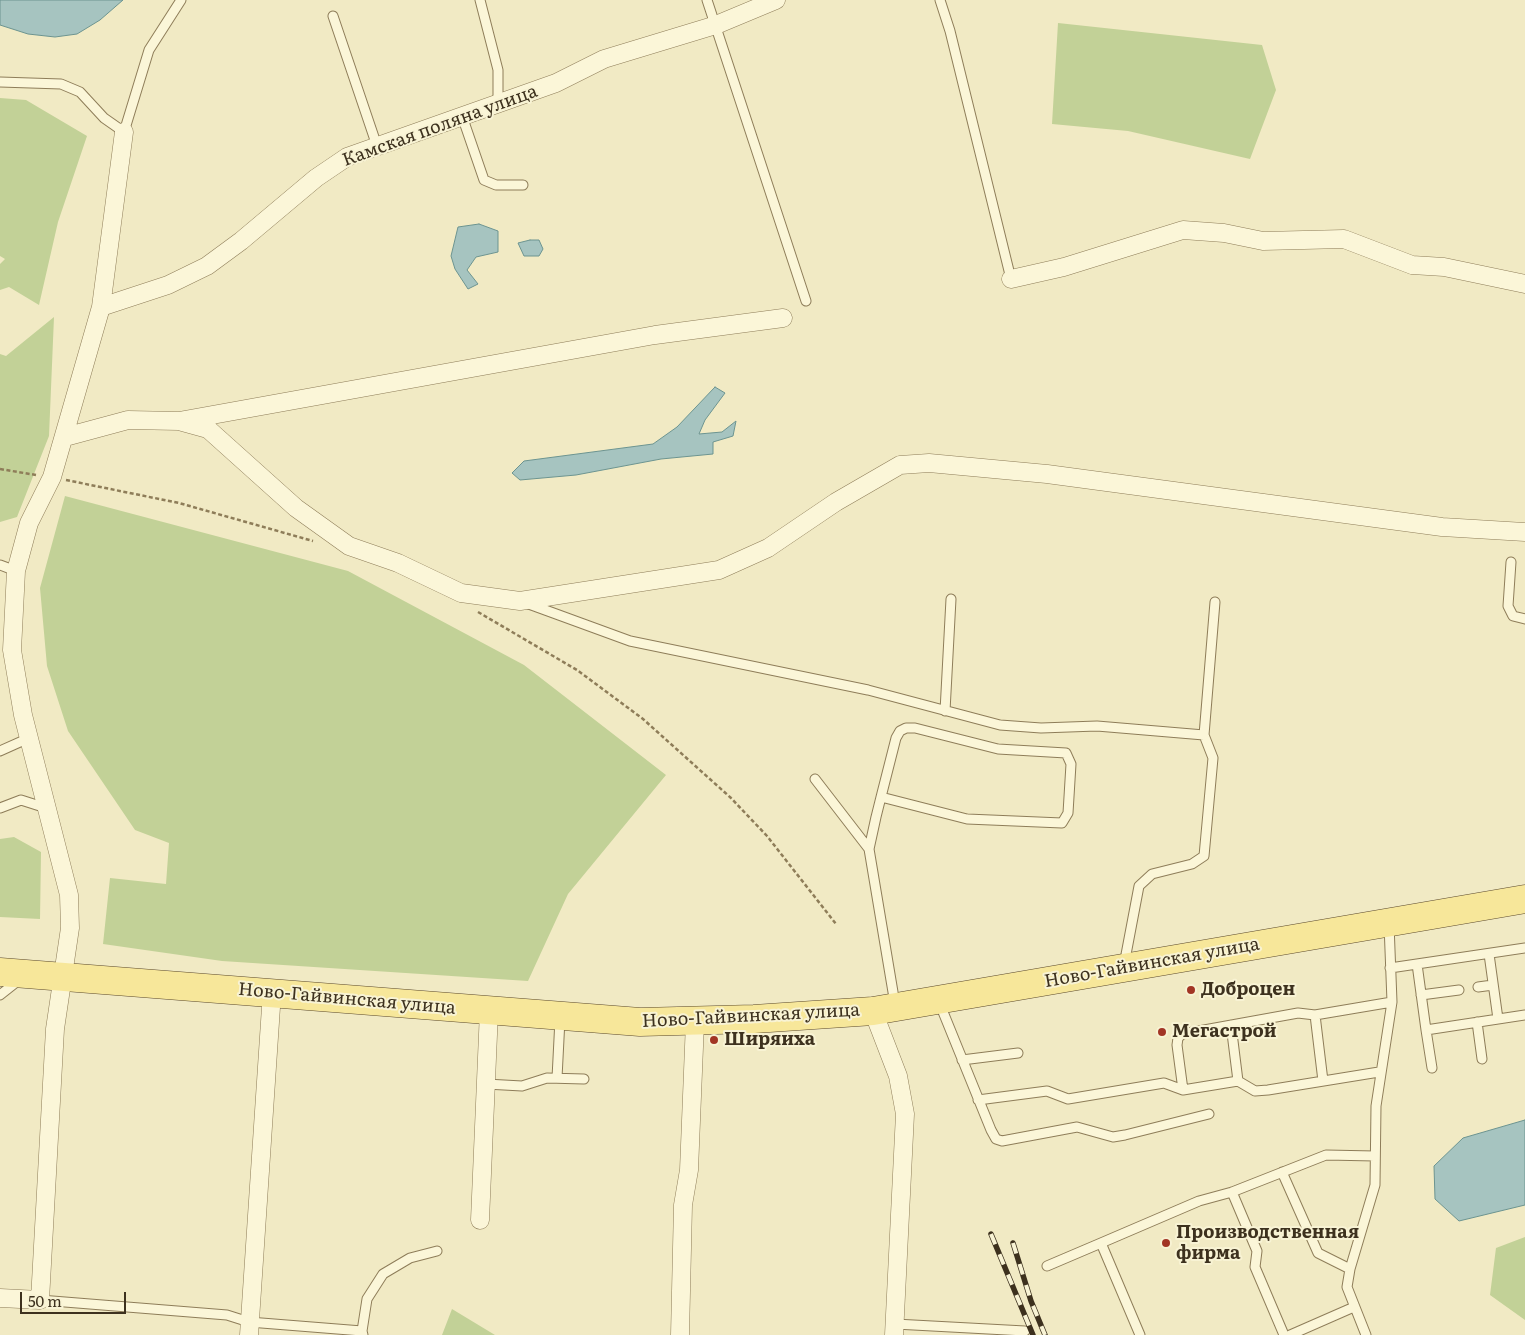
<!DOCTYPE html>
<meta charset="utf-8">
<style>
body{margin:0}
#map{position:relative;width:1525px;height:1335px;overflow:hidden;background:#f1eac4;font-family:Literata,serif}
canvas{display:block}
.scale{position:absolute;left:20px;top:1292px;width:106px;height:22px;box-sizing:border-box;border:2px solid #3d311e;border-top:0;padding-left:6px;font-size:15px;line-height:18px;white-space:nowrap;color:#3d311e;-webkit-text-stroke:4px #f8f3d4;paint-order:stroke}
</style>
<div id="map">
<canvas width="1525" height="1335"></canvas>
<div class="scale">50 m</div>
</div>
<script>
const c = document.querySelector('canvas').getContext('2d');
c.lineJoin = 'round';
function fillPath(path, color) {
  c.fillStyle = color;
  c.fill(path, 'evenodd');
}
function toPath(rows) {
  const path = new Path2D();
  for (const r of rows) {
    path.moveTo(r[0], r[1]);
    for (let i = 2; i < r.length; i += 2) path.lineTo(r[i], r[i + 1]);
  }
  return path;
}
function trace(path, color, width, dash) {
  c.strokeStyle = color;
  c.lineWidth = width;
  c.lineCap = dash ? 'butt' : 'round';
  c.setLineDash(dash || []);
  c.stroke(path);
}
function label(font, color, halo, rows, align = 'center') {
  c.font = font + ' Literata,serif';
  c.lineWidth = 4;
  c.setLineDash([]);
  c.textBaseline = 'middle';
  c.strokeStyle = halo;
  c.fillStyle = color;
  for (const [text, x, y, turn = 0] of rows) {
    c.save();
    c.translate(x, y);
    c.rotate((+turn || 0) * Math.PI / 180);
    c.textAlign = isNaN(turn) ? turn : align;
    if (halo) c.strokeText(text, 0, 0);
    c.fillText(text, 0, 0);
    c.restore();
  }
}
const green = toPath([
 [1058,23,1262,45,1276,90,1250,159,1128,131,1052,124],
 [0,98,26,100,87,136,58,222,39,305,9,287,0,290,0,264,5,259,0,256],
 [54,317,49,436,17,517,0,522,0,354,6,356],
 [65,496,348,571,524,665,666,775,568,894,528,981,222,961,103,944,110,878,166,884,169,843,135,830,68,731,47,666,40,588],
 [14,837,41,852,40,919,0,917,0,839],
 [1525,1237,1525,1320,1490,1295,1496,1248],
 [452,1309,495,1335,442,1335]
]);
const water = toPath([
 [0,0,123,0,100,20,77,34,55,37,28,34,0,25,0,0],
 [479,224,498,231,498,252,476,257,467,270,478,284,468,289,455,269,451,256,458,227,479,224],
 [530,240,539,240,543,249,539,256,524,256,518,243,530,240],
 [715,387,725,393,705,420,699,434,722,432,736,421,733,436,713,442,713,454,661,459,576,475,520,480,512,473,524,461,653,444,677,427,715,387],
 [1525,1120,1525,1205,1459,1221,1435,1199,1434,1166,1463,1138,1525,1120]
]);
const path = toPath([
 [0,469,36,475],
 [66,480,179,503,313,541],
 [478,612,577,670,643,719,731,798,767,836,836,924]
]);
const service = toPath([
 [480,0,498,70,498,103],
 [707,0,806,301],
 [940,0,950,31,1011,279],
 [333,16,377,146],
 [0,82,61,84,80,92,104,118,124,132,149,50,181,0],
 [462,116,484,180,496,185,523,185],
 [1511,562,1508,606,1513,616,1525,619],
 [0,565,16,571],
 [526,603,630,641,868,690,1000,725,1041,728,1097,726,1204,735],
 [945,711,951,599],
 [0,751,29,738],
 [815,779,869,849,895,1004],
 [0,808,21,800,46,808],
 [869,849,876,817,881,797,896,738,900,731,906,728,915,728,998,749,1066,753,1071,764,1068,813,1062,823,967,819,881,797],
 [1489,954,1498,1019],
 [1417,964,1426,1030,1525,1015],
 [1124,965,1139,886,1152,874,1192,864,1204,856,1213,758,1204,735,1215,602],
 [1390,968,1525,948],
 [1478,987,1493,985],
 [0,995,19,980],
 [1421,995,1459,990],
 [939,1002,991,1130,996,1139,1002,1141,1077,1127,1113,1137,1125,1135,1209,1114],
 [1315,1015,1323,1081],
 [1477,1022,1482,1059],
 [1231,1025,1238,1081],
 [1426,1030,1432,1068],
 [962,1060,1018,1053],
 [557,1078,560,1019],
 [486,1084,522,1086,547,1078,584,1079],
 [1183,1090,1177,1045,1178,1038,1182,1034,1298,1013,1315,1015,1392,1002],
 [978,1100,1047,1091,1068,1099,1164,1083,1183,1090,1238,1081,1255,1091,1268,1090,1379,1072],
 [1282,1172,1318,1253,1350,1269],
 [1232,1192,1257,1251,1255,1267,1284,1335],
 [1047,1266,1101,1243],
 [40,1300,227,1315,249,1322,362,1331,363,1335],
 [895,1324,1025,1331],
 [362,1331,367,1299,383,1274,410,1258,437,1251],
 [1140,1335,1101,1243,1199,1201,1232,1192,1326,1155,1375,1156],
 [1290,1335,1354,1307],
 [1366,1335,1347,1287,1350,1269,1375,1185,1376,1106,1392,1002,1389,924]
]);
const minor = toPath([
 [1011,279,1064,267,1183,230,1224,233,1263,241,1344,239,1412,265,1444,267,1525,284],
 [101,307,168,285,207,266,241,241,316,178,347,157,556,83,604,59,716,25,776,0],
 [179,421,208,429,296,508,349,546,398,563,461,593,520,601,719,570,768,548,836,502,900,465,929,463,1047,474,1442,527,1525,532],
 [65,437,128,420,179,421,655,335,783,318],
 [873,1011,898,1076,905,1114,894,1335],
 [480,1220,489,1011],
 [0,1298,40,1300,55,1029,70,928,69,895,23,715,12,650,16,571,29,523,52,477,101,307,124,132],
 [249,1335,272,992],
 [680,1335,683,1205,689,1170,695,1022]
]);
const primary = toPath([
 [0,972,640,1022,754,1019,873,1011,1525,899]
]);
const rail = toPath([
 [991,1234,1033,1335],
 [1013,1243,1031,1301,1045,1335]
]);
const markers = [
 [1191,990,5,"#a23524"],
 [1162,1032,5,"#a23524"],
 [714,1040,5,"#a23524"],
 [1166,1243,5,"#a23524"]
];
const streetNames = [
 ["Камская поляна улица",440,126,-20],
 ["Ново-Гайвинская улица",1152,963,-10],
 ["Ново-Гайвинская улица",347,999,5],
 ["Ново-Гайвинская улица",751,1016,-3]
];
const poiNames = [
 ["Доброцен",1201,990],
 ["Мегастрой",1172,1032],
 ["Ширяиха",724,1040],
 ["Производственная",1176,1233],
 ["фирма",1176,1254]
];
fillPath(green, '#c2d197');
fillPath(water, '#a6c4c0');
trace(water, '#6c9490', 1);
trace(service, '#8e7d59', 11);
trace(minor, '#8e7d59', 19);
trace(primary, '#5b492d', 29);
trace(path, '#8e7d59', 2.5, [4, 2.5]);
trace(service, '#fbf6d8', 9);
trace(minor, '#fbf6d8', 18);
trace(primary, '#f7e79a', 28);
trace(rail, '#3d311e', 5.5);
trace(rail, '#f8f3d4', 4, [11]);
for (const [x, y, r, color] of markers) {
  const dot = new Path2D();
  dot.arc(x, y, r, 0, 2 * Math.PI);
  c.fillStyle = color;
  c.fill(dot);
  trace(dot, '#f8f3d4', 2);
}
label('18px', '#3d311e', '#f8f3d4', streetNames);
label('bold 18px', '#3d311e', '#f8f3d4', poiNames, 'left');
</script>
